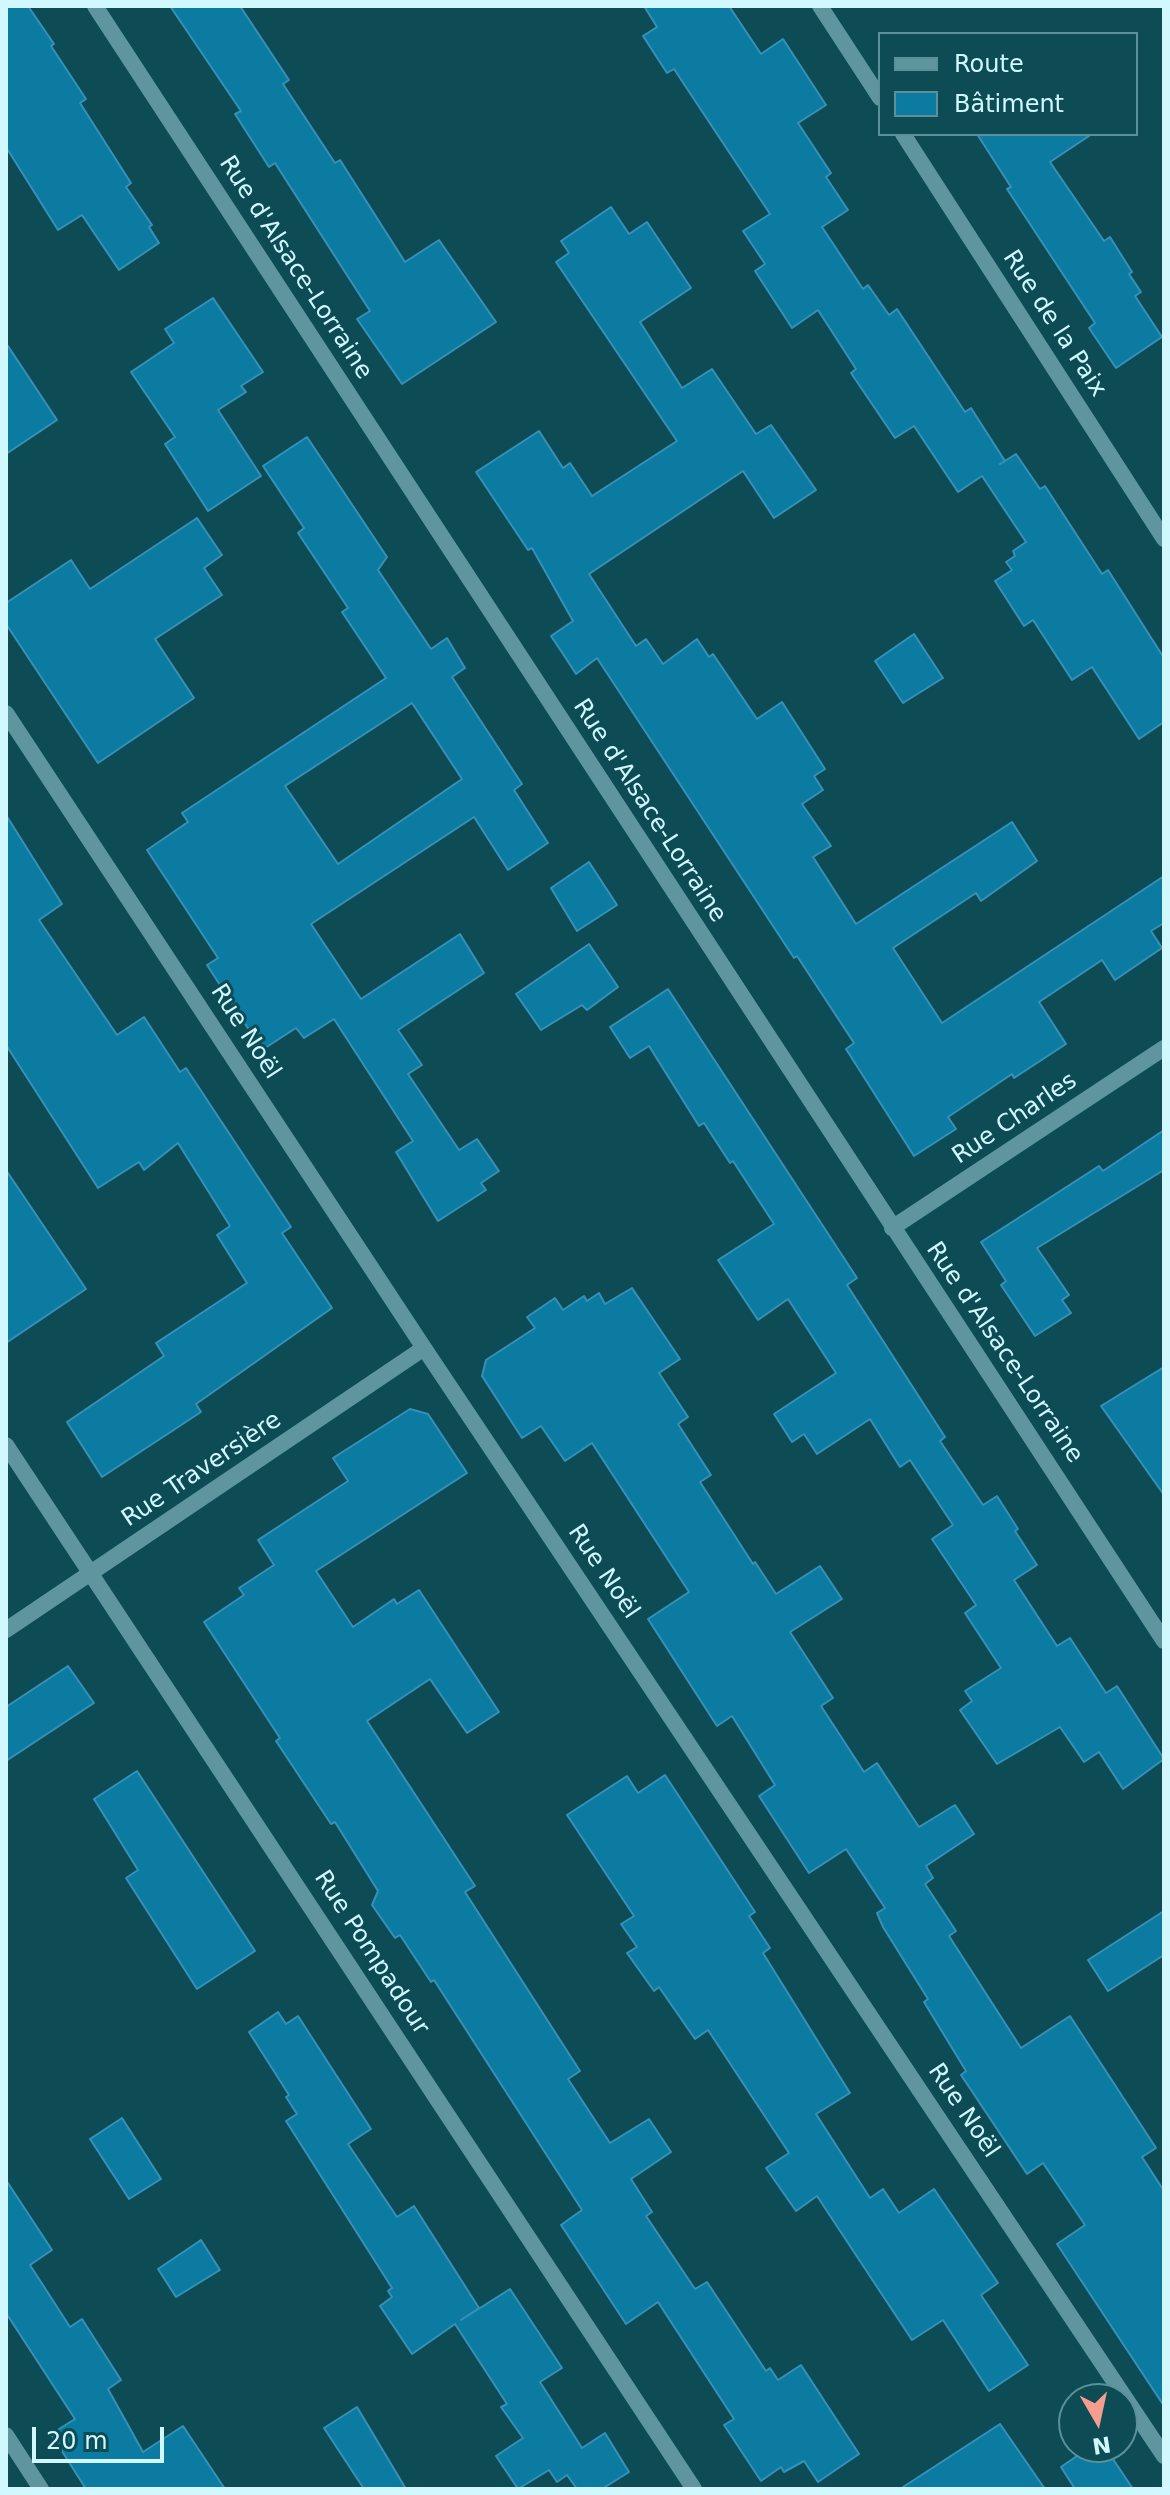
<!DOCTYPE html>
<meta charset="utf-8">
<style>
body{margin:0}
#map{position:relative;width:1170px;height:2495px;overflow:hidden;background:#0d4b55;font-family:"DejaVu Sans",sans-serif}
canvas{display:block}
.frame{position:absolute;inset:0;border:8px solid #d1f8ff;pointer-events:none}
.legend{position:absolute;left:878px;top:32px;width:260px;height:104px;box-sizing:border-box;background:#0d4b55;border:2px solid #5b9099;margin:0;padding:10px 14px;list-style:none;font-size:24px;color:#d1f8ff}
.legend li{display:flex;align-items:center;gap:16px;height:40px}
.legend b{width:40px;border:2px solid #5b9099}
.north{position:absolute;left:1058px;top:2383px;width:80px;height:80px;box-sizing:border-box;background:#0d4b55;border:2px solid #5b9099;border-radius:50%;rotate:171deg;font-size:22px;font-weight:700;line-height:32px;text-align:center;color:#d1f8ff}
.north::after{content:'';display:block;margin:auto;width:28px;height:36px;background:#f59d8e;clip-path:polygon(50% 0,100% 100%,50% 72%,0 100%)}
.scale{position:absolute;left:32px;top:2427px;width:132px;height:36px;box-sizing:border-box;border:4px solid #d1f8ff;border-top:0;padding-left:10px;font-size:24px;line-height:28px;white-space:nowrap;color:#d1f8ff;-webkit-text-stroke:6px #0d4b55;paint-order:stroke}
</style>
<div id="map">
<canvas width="1170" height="2495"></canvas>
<div class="frame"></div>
<ul class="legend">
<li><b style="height:10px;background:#5e959f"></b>Route</li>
<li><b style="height:22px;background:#0c7ba2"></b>Bâtiment</li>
</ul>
<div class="north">N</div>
<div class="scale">20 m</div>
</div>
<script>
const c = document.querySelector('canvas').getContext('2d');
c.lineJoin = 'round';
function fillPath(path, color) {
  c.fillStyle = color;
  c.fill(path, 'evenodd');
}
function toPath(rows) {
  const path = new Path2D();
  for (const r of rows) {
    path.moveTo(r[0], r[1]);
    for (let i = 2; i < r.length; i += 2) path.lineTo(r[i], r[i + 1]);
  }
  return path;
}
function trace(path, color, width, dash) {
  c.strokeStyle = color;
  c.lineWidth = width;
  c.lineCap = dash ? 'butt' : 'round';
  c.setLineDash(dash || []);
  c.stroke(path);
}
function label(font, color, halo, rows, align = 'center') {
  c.font = font + ' "DejaVu Sans",sans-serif';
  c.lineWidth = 6;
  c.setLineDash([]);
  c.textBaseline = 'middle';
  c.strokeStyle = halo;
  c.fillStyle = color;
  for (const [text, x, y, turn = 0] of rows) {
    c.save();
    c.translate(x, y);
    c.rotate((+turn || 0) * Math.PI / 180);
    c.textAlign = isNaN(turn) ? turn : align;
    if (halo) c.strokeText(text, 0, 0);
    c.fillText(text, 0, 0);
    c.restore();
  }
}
const building = toPath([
 [6,6,28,6,54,44,51,46,86,99,80,103,131,183,126,187,152,225,149,227,159,243,119,270,82,215,58,230,6,147,6,6],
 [170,6,240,6,289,80,283,84,335,163,340,160,405,262,439,240,496,322,402,384,357,319,370,311,275,163,269,167,235,114,241,111,170,6],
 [644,6,729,6,761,54,783,39,826,105,798,123,831,173,826,177,848,210,822,227,863,289,868,285,889,315,897,309,965,412,971,408,1005,461,1000,464,1016,454,1040,489,1045,486,1102,574,1108,570,1164,658,1164,722,1139,739,1092,667,1072,680,1033,620,1024,626,995,581,1012,570,1006,562,1015,556,1013,551,1026,542,982,476,958,492,914,426,895,438,851,373,856,369,818,310,792,328,755,271,765,264,743,231,770,214,674,69,667,73,643,36,657,27,644,6],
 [977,134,1092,134,1050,162,1104,241,1110,237,1132,272,1129,274,1141,292,1135,296,1162,337,1116,368,1089,328,1095,323,1007,189,1011,187,977,134],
 [611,207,629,234,647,222,691,288,640,322,682,388,712,369,756,434,771,425,816,490,774,518,743,471,589,574,636,646,646,639,663,664,697,639,709,657,713,654,757,719,782,702,825,769,814,776,823,790,802,804,831,846,813,857,856,924,1012,822,1037,861,981,901,976,893,893,948,942,1023,1164,876,1164,923,1151,931,1162,948,1115,980,1102,960,1039,1002,1066,1044,1014,1078,1012,1074,948,1117,956,1129,914,1156,846,1049,854,1043,797,956,794,958,597,658,576,674,565,657,551,636,573,621,532,548,528,550,476,472,539,431,563,468,570,463,592,496,677,441,556,262,569,253,561,241,611,207],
 [213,298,263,372,241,386,246,392,218,410,261,476,208,511,165,444,175,437,131,372,174,343,165,329,213,298],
 [6,343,57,420,6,454,6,343],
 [307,437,387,557,378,570,431,649,447,638,465,668,452,677,522,784,514,790,548,843,508,870,474,817,311,924,361,999,460,934,484,973,398,1030,422,1065,408,1074,459,1150,477,1139,499,1171,481,1183,486,1190,438,1221,396,1152,413,1141,334,1019,304,1038,296,1028,262,1050,207,965,218,958,147,850,188,822,182,813,386,678,342,612,348,608,298,533,304,528,263,466,307,437],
 [412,703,462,779,338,864,285,786,412,703],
 [197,518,222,555,204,568,222,595,155,639,194,698,98,763,6,624,6,603,71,560,90,589,197,518],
 [914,634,943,678,903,703,875,661,914,634],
 [6,815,62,904,39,920,117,1035,144,1017,180,1072,186,1068,291,1227,282,1233,332,1308,196,1404,201,1412,102,1477,67,1422,164,1356,156,1343,247,1283,217,1235,230,1226,178,1143,144,1170,139,1162,98,1188,6,1045,6,815],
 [589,862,617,905,577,931,551,888,589,862],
 [589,944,618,987,587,1010,582,1005,541,1030,516,994,589,944],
 [668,989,857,1278,847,1285,945,1437,940,1441,983,1505,997,1496,1018,1529,1015,1531,1037,1565,1014,1580,1057,1646,1070,1638,1106,1693,1117,1686,1164,1759,1123,1789,1099,1752,1084,1762,1060,1727,997,1764,960,1710,972,1701,965,1691,1001,1668,965,1613,976,1605,932,1539,953,1525,910,1460,900,1467,870,1419,817,1454,804,1434,792,1442,774,1414,836,1373,788,1299,758,1320,718,1260,774,1224,733,1161,730,1163,704,1123,699,1126,649,1046,630,1058,610,1027,668,989],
 [1164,1130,1164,1170,1037,1248,1069,1295,1062,1300,1071,1313,1035,1336,1001,1285,1006,1281,981,1242,1099,1166,1103,1171,1164,1130],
 [6,1170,86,1289,6,1343,6,1170],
 [632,1288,680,1359,659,1373,688,1417,678,1424,711,1475,700,1482,753,1564,755,1562,776,1594,820,1566,842,1599,790,1632,833,1698,821,1706,864,1772,877,1763,919,1827,955,1805,974,1834,926,1866,933,1878,925,1884,956,1931,949,1936,1021,2048,1070,2016,1156,2148,1142,2157,1164,2191,1164,2406,1057,2244,1085,2225,1043,2163,1027,2174,961,2075,966,2071,924,2002,928,1999,883,1927,877,1913,885,1908,846,1849,809,1873,759,1796,775,1785,732,1716,717,1726,648,1619,689,1592,592,1443,565,1461,541,1426,522,1438,482,1376,486,1360,535,1328,527,1317,555,1298,563,1310,584,1296,587,1301,599,1293,605,1304,632,1288],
 [1164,1367,1164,1495,1101,1406,1164,1367],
 [410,1409,428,1414,467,1473,316,1571,353,1627,394,1599,397,1604,419,1590,499,1712,467,1733,430,1679,367,1721,475,1886,465,1892,580,2071,568,2079,610,2143,649,2119,671,2152,631,2179,652,2212,646,2216,695,2289,707,2282,766,2371,770,2368,778,2380,801,2365,859,2454,818,2482,804,2461,784,2472,781,2467,761,2481,724,2425,734,2419,658,2302,626,2324,561,2225,582,2210,434,1980,431,1982,400,1935,395,1938,372,1905,378,1891,335,1822,331,1824,276,1741,280,1738,204,1622,244,1595,239,1588,274,1565,258,1540,348,1481,333,1458,410,1409],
 [68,1666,94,1703,6,1761,6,1707,68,1666],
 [137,1771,255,1951,197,1989,126,1878,138,1870,94,1799,137,1771],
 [665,1775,755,1912,749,1916,770,1948,763,1953,850,2093,816,2114,870,2198,883,2189,899,2213,934,2189,998,2283,981,2295,1028,2365,989,2391,943,2320,912,2340,817,2196,796,2211,766,2168,789,2153,708,2030,695,2039,659,1987,654,1991,627,1953,637,1947,621,1924,634,1916,567,1815,627,1776,638,1793,665,1775],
 [1164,1911,1164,1955,1108,1991,1088,1960,1164,1911],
 [278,2012,286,2024,298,2016,371,2129,348,2144,397,2217,414,2206,479,2308,461,2320,510,2289,562,2368,540,2382,582,2448,605,2433,629,2472,602,2489,577,2489,567,2475,557,2482,549,2470,518,2489,496,2456,523,2438,501,2407,507,2404,455,2324,412,2354,380,2306,392,2297,388,2291,392,2288,286,2121,297,2114,286,2097,289,2095,249,2032,278,2012],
 [122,2118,161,2179,129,2199,90,2139,122,2118],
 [6,2180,52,2250,30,2265,70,2327,82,2319,121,2380,108,2389,143,2452,183,2426,225,2489,86,2489,51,2434,75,2419,6,2313,6,2180],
 [201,2240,220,2270,176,2297,158,2269,201,2240],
 [357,2407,406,2489,364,2489,324,2428,357,2407],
 [1000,2424,1045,2489,900,2489,1000,2424],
 [1090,2447,1105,2447,1133,2489,1075,2489,1061,2467,1090,2447]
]);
const minor = toPath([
 [95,6,1164,1641],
 [820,6,880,98],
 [903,134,1164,539],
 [6,713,424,1348,1164,2456],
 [892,1228,1164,1048],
 [6,1445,694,2489],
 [6,1630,424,1348],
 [6,2435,41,2489]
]);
const streetNames = [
 ["Rue d'Alsace-Lorraine",295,268,57],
 ["Rue de la Paix",1054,324,57],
 ["Rue d'Alsace-Lorraine",649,811,57],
 ["Rue Noël",245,1032,57],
 ["Rue Charles",1015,1119,-34],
 ["Rue d'Alsace-Lorraine",1004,1353,56],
 ["Rue Traversière",202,1470,-34],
 ["Rue Noël",603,1572,56],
 ["Rue Pompadour",371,1953,57],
 ["Rue Noël",963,2111,56]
];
fillPath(building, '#0c7ba2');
trace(building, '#3790b7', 2);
trace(minor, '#5e959f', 16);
label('24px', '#d1f8ff', '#0d4b55', streetNames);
</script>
